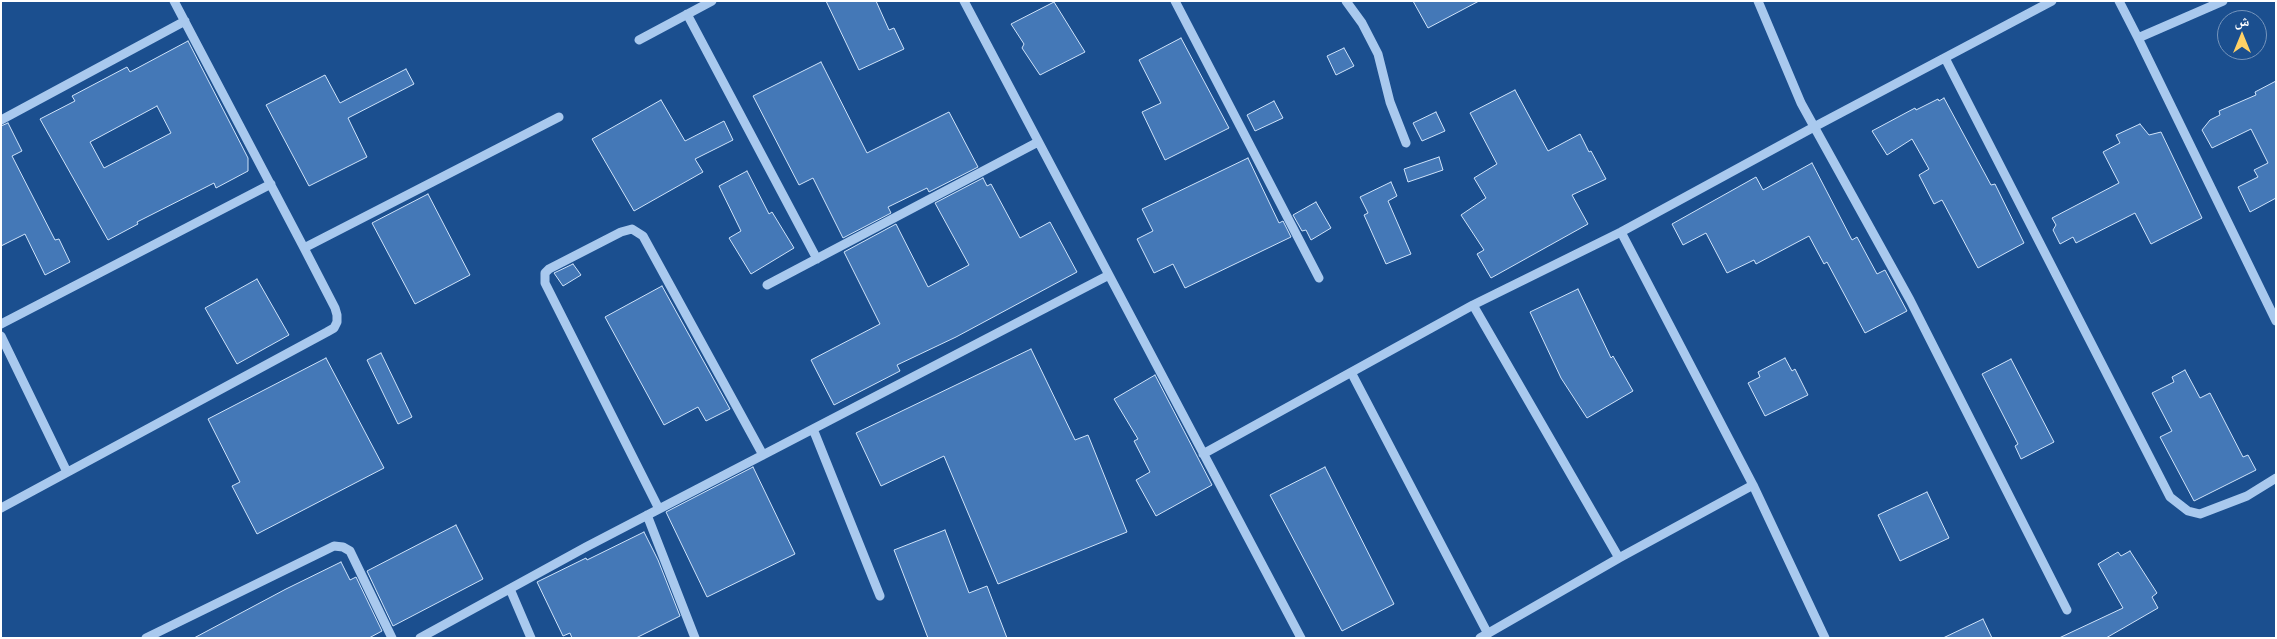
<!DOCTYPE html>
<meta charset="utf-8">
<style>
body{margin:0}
#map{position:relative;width:2277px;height:639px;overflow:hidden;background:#1b4f8f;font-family:"Space Grotesk","Noto Naskh Arabic",sans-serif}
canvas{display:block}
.frame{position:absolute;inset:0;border:2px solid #fff;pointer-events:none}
.north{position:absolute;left:2217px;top:10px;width:50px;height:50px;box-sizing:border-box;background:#1b4f8f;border:1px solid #7695bc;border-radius:50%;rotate:0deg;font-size:14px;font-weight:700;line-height:20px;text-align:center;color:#fff}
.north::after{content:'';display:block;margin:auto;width:18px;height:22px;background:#ffd166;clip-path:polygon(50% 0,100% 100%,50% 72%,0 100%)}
</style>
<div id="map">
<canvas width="2277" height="639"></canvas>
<div class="frame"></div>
<div class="north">ش</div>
</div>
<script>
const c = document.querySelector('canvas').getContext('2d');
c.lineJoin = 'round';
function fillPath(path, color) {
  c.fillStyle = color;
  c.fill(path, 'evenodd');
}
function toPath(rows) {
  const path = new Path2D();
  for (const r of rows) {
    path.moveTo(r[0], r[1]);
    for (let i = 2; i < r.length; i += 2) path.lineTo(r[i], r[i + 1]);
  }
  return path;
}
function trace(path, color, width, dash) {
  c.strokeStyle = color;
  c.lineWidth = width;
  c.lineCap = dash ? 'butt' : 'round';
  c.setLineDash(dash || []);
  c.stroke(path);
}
const building = toPath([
 [826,1,876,1,889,30,894,28,904,49,859,70,826,1],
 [1413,1,1479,1,1428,28,1413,1],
 [1054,2,1085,52,1040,75,1022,48,1024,44,1011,24,1054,2],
 [1181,38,1229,128,1165,160,1142,112,1161,103,1139,60,1181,38],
 [188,41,248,158,248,171,216,188,214,183,137,222,138,224,108,240,40,119,75,101,72,96,127,67,130,72,188,41],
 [157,106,171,133,104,168,90,142,157,106],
 [1344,48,1354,66,1336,75,1327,56,1344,48],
 [821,62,867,153,949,112,978,167,929,192,927,188,888,207,891,213,843,238,813,178,799,185,753,96,821,62],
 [406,69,414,84,348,118,367,157,309,186,266,105,325,75,340,103,406,69],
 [2276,81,2276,198,2250,212,2238,187,2258,177,2254,170,2268,163,2251,129,2212,148,2202,130,2210,120,2220,115,2219,111,2256,95,2255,92,2276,81],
 [1515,90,1548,151,1580,134,1589,152,1591,151,1606,179,1572,195,1588,224,1491,278,1477,254,1484,250,1461,215,1486,198,1474,178,1497,164,1470,113,1515,90],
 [1944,98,1991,185,1995,184,2024,243,1978,268,1942,200,1934,204,1919,175,1929,169,1912,139,1887,155,1872,131,1915,108,1916,110,1938,99,1939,101,1944,98],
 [661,100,685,141,724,121,733,140,695,159,703,172,634,211,592,139,661,100],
 [1274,101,1283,118,1255,131,1247,115,1274,101],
 [1436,112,1445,131,1422,141,1413,123,1436,112],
 [8,123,22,151,12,156,55,240,59,239,70,262,45,275,25,234,1,246,1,126,8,123],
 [2140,124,2149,135,2161,132,2202,218,2151,244,2135,213,2076,243,2073,237,2060,244,2053,230,2056,225,2052,218,2119,183,2103,152,2120,143,2116,135,2140,124],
 [1439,157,1443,170,1408,182,1404,169,1439,157],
 [1248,158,1279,223,1283,221,1291,237,1185,288,1173,264,1154,273,1137,239,1153,231,1142,209,1248,158],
 [1812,163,1852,240,1857,237,1877,274,1885,270,1907,311,1865,333,1827,262,1824,264,1809,236,1756,264,1754,260,1727,273,1706,233,1683,245,1672,224,1756,177,1763,190,1812,163],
 [747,171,769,214,772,212,794,248,751,274,729,238,741,231,719,186,747,171],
 [983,178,987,186,991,184,1020,238,1050,222,1077,272,956,337,897,365,900,371,834,405,811,360,880,324,844,252,896,224,928,287,969,265,935,203,983,178],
 [1391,182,1397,196,1388,201,1411,254,1386,264,1364,215,1368,213,1360,197,1391,182],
 [428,194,470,275,415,304,372,223,428,194],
 [1316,202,1331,228,1311,240,1306,230,1302,231,1293,215,1316,202],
 [573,264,581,275,563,286,554,273,573,264],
 [257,279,289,335,237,364,205,308,257,279],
 [662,286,730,409,706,421,698,407,664,425,605,317,662,286],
 [1578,289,1611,358,1613,356,1633,391,1587,418,1561,378,1530,312,1578,289],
 [1031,349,1075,440,1088,435,1127,532,998,584,944,456,881,486,856,433,1031,349],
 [381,353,412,417,398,424,367,360,381,353],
 [326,358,384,468,257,534,232,486,240,482,208,419,326,358],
 [1785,358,1792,371,1795,369,1808,395,1765,416,1748,383,1760,377,1758,372,1785,358],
 [2011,359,2054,442,2021,459,2015,446,2018,444,1982,374,2011,359],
 [2185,370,2200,398,2210,393,2243,457,2248,455,2256,470,2194,501,2160,437,2172,431,2152,393,2174,382,2172,377,2185,370],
 [1155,375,1212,485,1156,516,1136,480,1150,472,1134,441,1138,439,1114,399,1155,375],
 [753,467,795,554,707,597,666,512,753,467],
 [1325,467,1394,604,1342,631,1270,495,1325,467],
 [1927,492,1949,538,1900,561,1878,515,1927,492],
 [456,525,483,579,393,626,367,571,456,525],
 [945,530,969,593,987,586,1007,638,928,638,894,550,945,530],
 [644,532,658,560,680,616,636,638,572,638,570,633,563,636,537,582,586,558,587,560,644,532],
 [2130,551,2157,593,2152,597,2158,608,2106,638,2059,638,2123,608,2098,564,2118,552,2121,556,2130,551],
 [341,562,350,580,356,577,382,631,369,638,194,638,286,589,341,562],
 [1983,619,1992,638,1943,638,1983,619]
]);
const minor = toPath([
 [964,1,1301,638],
 [1175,1,1319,278],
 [1346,1,1362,23,1378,54,1390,102,1406,143],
 [1758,1,1801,103,1910,300,2067,610],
 [2119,1,2138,38],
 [2223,1,2138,38,2276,321],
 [687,14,817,259],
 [639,40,712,1],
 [1945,58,2170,497,2188,511,2200,514,2247,496,2276,478],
 [1,120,185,21],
 [1621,232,1753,485,1825,638],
 [304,248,559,117],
 [767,285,1038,142],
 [1473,305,1619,558],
 [1,324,271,184],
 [1,336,67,472],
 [1352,374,1488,634],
 [813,429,880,596],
 [1203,454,1473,305,1621,232,1814,127,2052,1],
 [1,508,327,332,334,328,337,322,337,315,335,308,304,248,174,1],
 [659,509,545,283,545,273,549,269,621,232,632,229,643,236,763,455],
 [647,515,695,638],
 [510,589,531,638],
 [146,638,334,546,343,547,350,551,392,638],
 [420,638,586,547,1109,275],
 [1480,638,1619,558,1753,485]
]);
fillPath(building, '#4478b7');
trace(building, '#cfe3fa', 1);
trace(minor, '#a9c9ee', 9);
</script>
